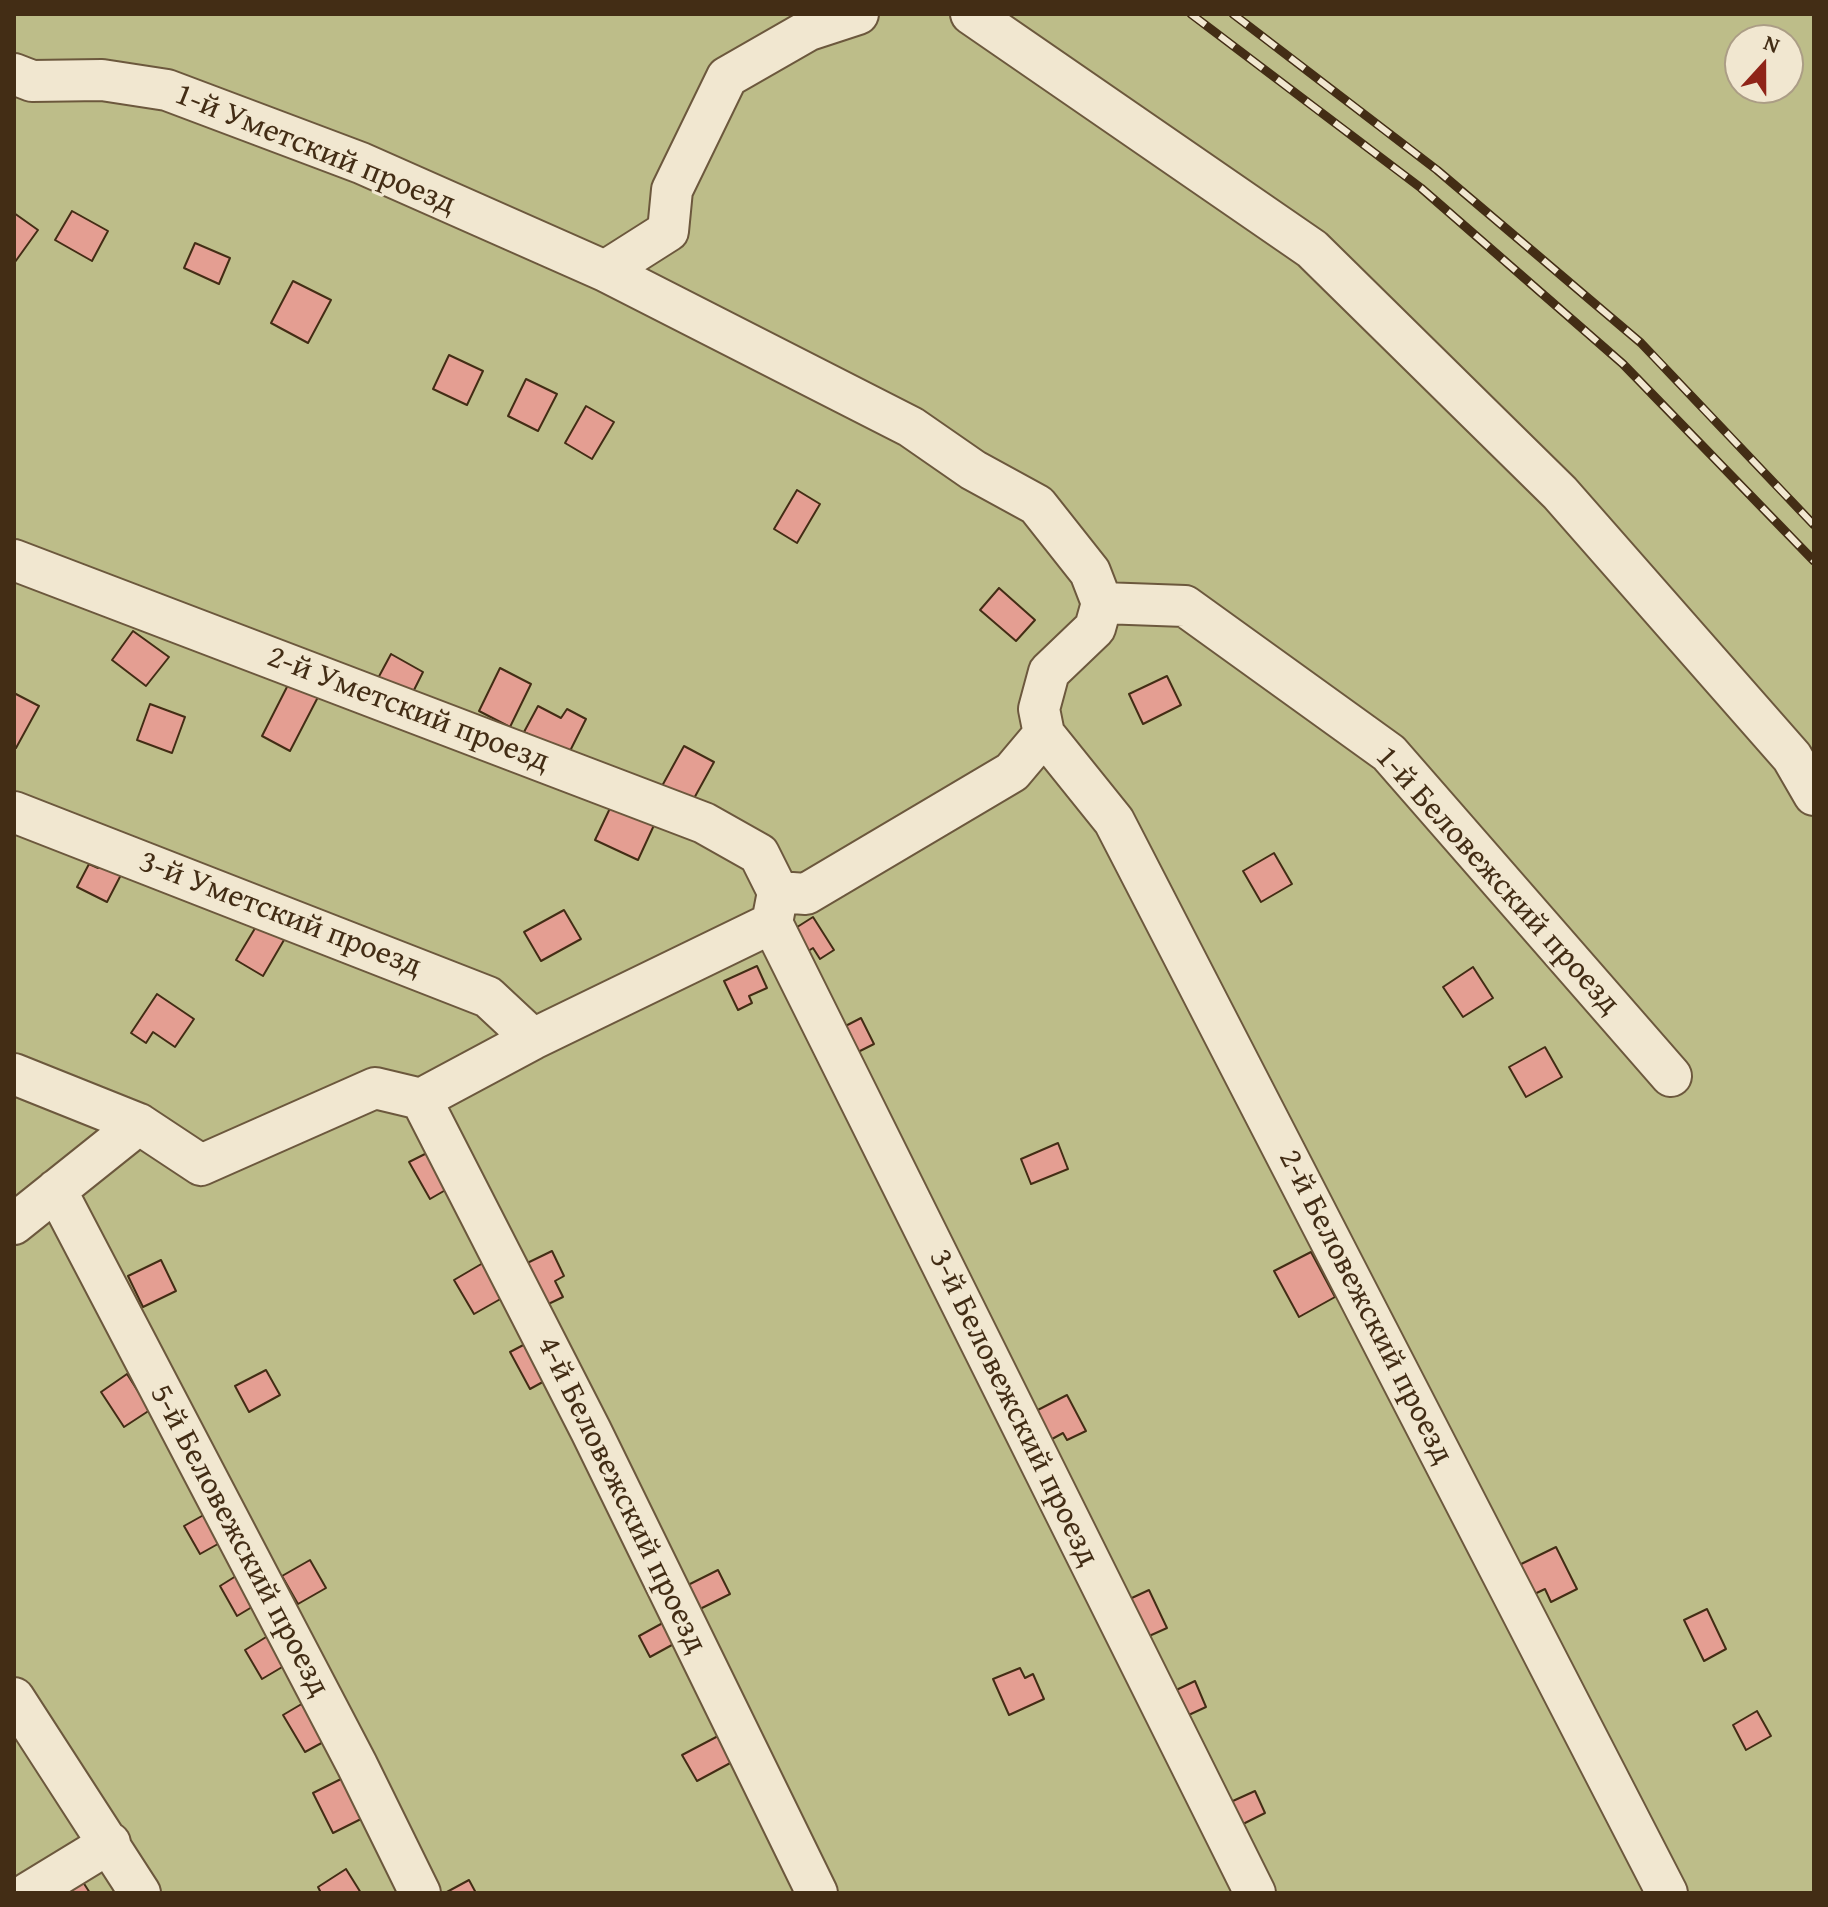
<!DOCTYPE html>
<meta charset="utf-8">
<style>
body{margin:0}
#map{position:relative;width:1828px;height:1907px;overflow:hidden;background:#e9dab6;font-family:"Gentium Book Plus",serif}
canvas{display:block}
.frame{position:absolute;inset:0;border:16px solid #432d15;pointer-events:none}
.north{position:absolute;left:1724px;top:24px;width:80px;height:80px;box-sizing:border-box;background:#f1e7d0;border:2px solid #ab9d85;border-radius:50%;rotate:21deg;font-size:22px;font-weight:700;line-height:32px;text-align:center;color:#432d15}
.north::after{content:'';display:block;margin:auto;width:28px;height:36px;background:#8f2418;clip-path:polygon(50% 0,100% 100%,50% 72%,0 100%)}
</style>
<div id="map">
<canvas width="1828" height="1907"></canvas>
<div class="frame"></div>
<div class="north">N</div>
</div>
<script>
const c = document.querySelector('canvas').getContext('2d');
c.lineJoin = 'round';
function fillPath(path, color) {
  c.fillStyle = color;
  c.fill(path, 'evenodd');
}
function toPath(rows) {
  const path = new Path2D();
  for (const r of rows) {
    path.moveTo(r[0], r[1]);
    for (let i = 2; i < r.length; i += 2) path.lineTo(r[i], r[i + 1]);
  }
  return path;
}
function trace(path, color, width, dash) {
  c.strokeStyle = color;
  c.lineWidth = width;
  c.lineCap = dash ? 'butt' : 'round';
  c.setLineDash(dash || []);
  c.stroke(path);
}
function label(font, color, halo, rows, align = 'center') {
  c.font = font + ' "Gentium Book Plus",serif';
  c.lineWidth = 6;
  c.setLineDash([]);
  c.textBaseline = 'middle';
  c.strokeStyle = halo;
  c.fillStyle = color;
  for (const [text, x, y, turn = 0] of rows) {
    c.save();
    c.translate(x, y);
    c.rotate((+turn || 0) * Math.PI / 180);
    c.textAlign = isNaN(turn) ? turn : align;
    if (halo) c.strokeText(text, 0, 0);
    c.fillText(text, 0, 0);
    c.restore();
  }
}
const green = toPath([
 [14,14,1814,14,1814,1893,14,1893],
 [1740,40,1788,40,1788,88,1740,88]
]);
const building = toPath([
 [72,211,108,231,92,261,55,240,72,211],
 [14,213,38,230,15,262,14,261,14,213],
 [195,243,230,258,219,284,184,268,195,243],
 [293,281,331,300,308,343,271,323,293,281],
 [449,355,483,371,467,405,433,389,449,355],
 [526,379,557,394,538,431,508,416,526,379],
 [586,406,614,422,592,459,565,443,586,406],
 [797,490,820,504,797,543,774,529,797,490],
 [999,588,1035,620,1016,641,980,610,999,588],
 [133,631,169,657,146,686,112,660,133,631],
 [391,654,423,672,409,700,376,682,391,654],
 [500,668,531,684,510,727,479,711,500,668],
 [1167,676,1181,705,1143,724,1129,694,1167,676],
 [289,683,318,697,290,751,262,736,289,683],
 [14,693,39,706,16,748,14,747,14,693],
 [150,704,185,717,172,753,137,740,150,704],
 [538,706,561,718,567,709,586,719,568,755,524,732,538,706],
 [684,746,714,762,692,802,662,786,684,746],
 [612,804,655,823,638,860,595,840,612,804],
 [1274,853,1292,884,1261,902,1243,871,1274,853],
 [103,858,124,869,107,902,77,887,89,864,98,868,103,858],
 [564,910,581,939,541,961,524,932,564,910],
 [813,917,834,950,820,959,813,948,797,958,783,936,813,917],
 [257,925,284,940,263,976,236,960,257,925],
 [757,966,767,988,749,996,752,1003,738,1010,724,981,757,966],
 [1473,967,1493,998,1463,1017,1443,987,1473,967],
 [157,994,194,1019,175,1047,153,1032,146,1043,131,1033,157,994],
 [861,1018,874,1044,842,1060,830,1034,861,1018],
 [1545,1047,1562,1077,1526,1097,1509,1067,1545,1047],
 [1058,1143,1068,1169,1031,1184,1021,1159,1058,1143],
 [429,1152,449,1188,430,1199,409,1162,429,1152],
 [552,1251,564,1276,555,1281,563,1297,540,1308,519,1267,552,1251],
 [1311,1252,1335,1297,1299,1317,1274,1271,1311,1252],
 [161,1260,176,1291,143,1307,128,1276,161,1260],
 [483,1263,504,1297,474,1314,454,1280,483,1263],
 [529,1342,550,1378,530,1389,510,1352,529,1342],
 [266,1370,280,1395,249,1412,235,1386,266,1370],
 [127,1374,150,1410,124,1427,101,1392,127,1374],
 [1067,1395,1086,1431,1067,1440,1063,1433,1043,1444,1028,1415,1067,1395],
 [209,1512,225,1540,200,1554,184,1526,209,1512],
 [1556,1547,1577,1589,1551,1602,1545,1589,1526,1598,1511,1569,1556,1547],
 [310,1560,326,1588,298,1604,282,1576,310,1560],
 [718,1570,730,1594,696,1611,684,1587,718,1570],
 [244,1571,262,1601,237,1616,220,1586,244,1571],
 [1149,1590,1167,1628,1138,1641,1121,1603,1149,1590],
 [1707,1609,1726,1649,1704,1661,1684,1620,1707,1609],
 [670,1619,681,1640,650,1657,639,1636,670,1619],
 [271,1634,289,1663,262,1679,245,1650,271,1634],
 [1020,1668,1025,1678,1033,1674,1044,1699,1009,1715,993,1679,1020,1668],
 [1195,1681,1206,1707,1180,1719,1168,1694,1195,1681],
 [305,1702,327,1740,305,1752,283,1715,305,1702],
 [1757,1711,1771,1736,1746,1750,1733,1725,1757,1711],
 [720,1735,734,1761,697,1781,682,1755,720,1735],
 [345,1777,365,1817,333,1833,313,1793,345,1777],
 [1255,1791,1265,1813,1235,1828,1224,1805,1255,1791],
 [346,1869,361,1893,321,1893,318,1887,346,1869],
 [81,1879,90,1893,57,1893,81,1879],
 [469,1880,476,1893,445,1893,469,1880]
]);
const minor = toPath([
 [971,14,1312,249,1560,493,1792,757,1814,795],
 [14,74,32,81,102,80,167,90,361,163,605,271,911,427,973,470,1037,505,1090,572,1102,603,1095,628,1049,672,1039,709,1044,734,1012,772,806,894,778,892,772,923,533,1039,421,1099,375,1088,201,1165,139,1124,14,1224],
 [605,271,668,231,672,190,727,77,809,30,858,14],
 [14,560,704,823,759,854,778,892],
 [1102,603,1185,606,1389,753,1671,1076],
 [1044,734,1114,821,1667,1893],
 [14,812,488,997,533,1039],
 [772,923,1255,1893],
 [14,1074,139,1124],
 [421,1099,591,1431,817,1893],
 [56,1190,357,1765,420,1893],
 [14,1698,140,1893],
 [28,1893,110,1843]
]);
const rail = toPath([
 [1191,14,1421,188,1623,364,1814,561],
 [1233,14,1437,170,1641,343,1814,525]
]);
const streetNames = [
 ["1-й Уметский проезд",315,150,22],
 ["2-й Уметский проезд",408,710,21],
 ["1-й Беловежский проезд",1497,881,48],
 ["3-й Уметский проезд",280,915,21],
 ["2-й Беловежский проезд",1365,1307,63],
 ["3-й Беловежский проезд",1013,1408,64],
 ["4-й Беловежский проезд",621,1495,64],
 ["5-й Беловежский проезд",239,1541,62]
];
fillPath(green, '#bdbd89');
fillPath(building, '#e49e92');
trace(building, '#432d15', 2);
trace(minor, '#6c583d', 44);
trace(minor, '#f1e7d0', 40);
trace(rail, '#432d15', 9);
trace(rail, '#f1e7d0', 6, [18]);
label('32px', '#432d15', '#f1e7d0', streetNames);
</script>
